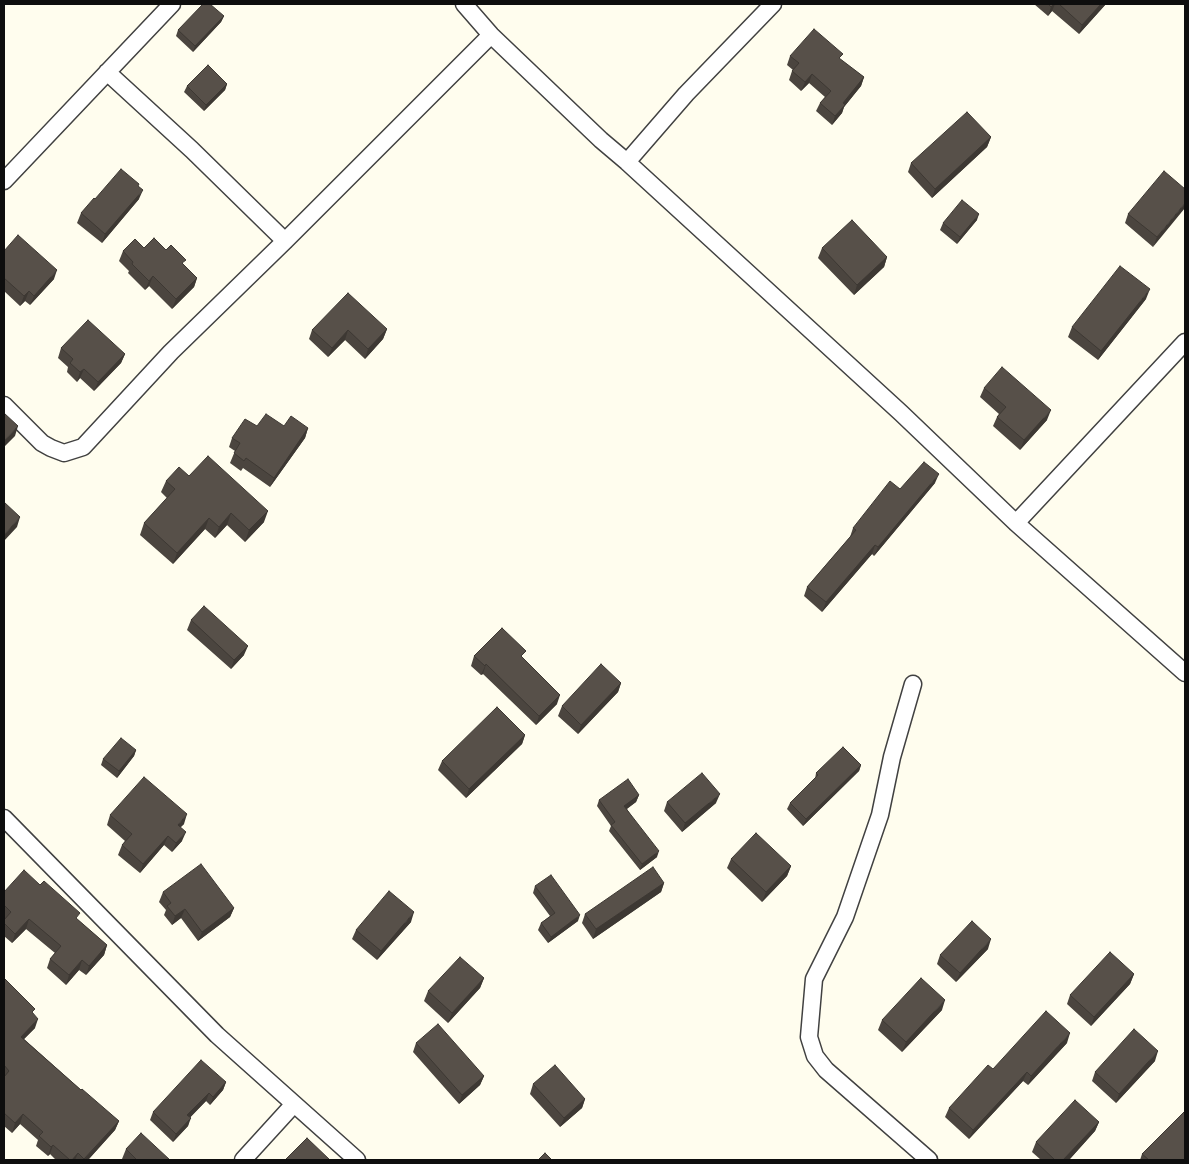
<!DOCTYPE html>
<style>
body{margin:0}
#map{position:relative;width:1189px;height:1164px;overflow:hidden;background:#fffdee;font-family:"Noto Serif",serif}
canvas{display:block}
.frame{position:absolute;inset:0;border:5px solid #0e0e0e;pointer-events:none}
</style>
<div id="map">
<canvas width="1189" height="1164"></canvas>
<div class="frame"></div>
</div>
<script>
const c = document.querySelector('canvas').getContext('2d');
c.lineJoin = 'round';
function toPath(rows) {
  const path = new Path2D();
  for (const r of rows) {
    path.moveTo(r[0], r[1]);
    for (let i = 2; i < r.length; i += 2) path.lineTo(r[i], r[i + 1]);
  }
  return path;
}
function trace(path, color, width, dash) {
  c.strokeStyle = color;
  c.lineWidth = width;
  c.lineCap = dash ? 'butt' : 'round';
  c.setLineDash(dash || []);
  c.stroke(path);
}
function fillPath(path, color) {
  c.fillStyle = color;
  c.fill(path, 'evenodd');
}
const minor = toPath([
 [464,4,491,35,601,140,627,162,901,413,1016,523,1185,673],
 [107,72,192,150,285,241],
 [627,162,686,94,773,4],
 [4,181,172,4],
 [4,405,42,443,51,448,64,453,83,447,171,352,285,241,491,35],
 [1016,523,1185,342],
 [913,684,892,757,880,815,845,917,814,979,809,1037,815,1056,826,1070,929,1160],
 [4,818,217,1035,357,1160],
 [243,1160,294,1104]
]);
const wall = toPath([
 [1034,4,1106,4,1079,34,1052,11,1048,16],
 [224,16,221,22,193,52,176,36,178,30],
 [790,56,841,60,864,77,861,86,844,107,842,113,832,125,816,111,820,103,825,97,809,83,801,91,789,80,792,71,793,70,787,65],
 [227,84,225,90,204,111,184,92,187,86],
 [991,137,987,147,932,198,908,172,911,163],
 [138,186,139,199,102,243,77,223,81,213,95,199],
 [1185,189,1153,247,1125,223,1128,214],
 [977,220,957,244,940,230,943,223],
 [144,248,166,250,184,265,197,278,194,287,172,309,149,286,145,290,128,273,129,271,119,261,123,251],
 [822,248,887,257,884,267,854,295,818,258],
 [4,251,54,279,30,305,25,301,20,306,4,291],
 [1146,299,1098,360,1068,337,1072,327],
 [387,329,383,339,365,359,345,340,328,357,309,339,312,330],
 [61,348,125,354,121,363,94,391,80,378,77,382,67,372,68,367,58,358],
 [984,388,1047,420,1020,450,993,426,997,417,999,414,980,397],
 [257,426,284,426,308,428,305,438,270,487,243,468,241,471,230,463,235,451,229,447,232,438],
 [189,476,264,522,245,542,227,525,215,538,205,529,173,564,140,535,144,523,167,498,161,492,166,481],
 [935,483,874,556,872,554,822,612,804,596,807,587,850,537,853,528,900,489],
 [191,620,244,655,231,669,187,630],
 [474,656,523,658,557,704,536,725,483,674,481,675,471,666],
 [621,683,618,692,578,734,558,716,562,706],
 [525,735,522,744,466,798,438,770,442,761],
 [136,750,134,756,117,778,101,765,103,759],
 [861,765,859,771,803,826,787,809,790,803,815,779,816,773],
 [639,795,636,802,627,809,657,857,640,870,609,831,611,826,597,806,599,800],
 [667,802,716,803,682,832,664,811],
 [110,815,184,824,180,827,182,841,172,852,164,845,140,873,118,855,122,845,125,841,107,825],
 [731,859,791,866,787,876,762,902,727,868],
 [664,883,661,892,593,939,582,923,585,914],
 [535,886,578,921,548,943,538,930,541,923,550,916,533,893],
 [4,892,78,920,107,945,104,955,86,975,79,970,66,985,47,968,50,959,55,953,26,929,12,943,4,936,4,920,5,919,4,918],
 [163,892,234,908,230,917,198,941,181,918,172,925,164,915,166,910,159,902],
 [411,922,377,960,352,939,356,930],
 [988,949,956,982,937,964,940,955],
 [1134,974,1130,984,1091,1026,1067,1004,1070,995],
 [4,978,33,1014,35,1028,24,1039,81,1090,119,1121,115,1130,88,1160,56,1160,50,1154,48,1156,36,1146,38,1140,20,1124,12,1133,4,1126],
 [484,978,480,988,448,1023,424,1001,428,991],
 [942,1010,902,1052,878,1030,882,1020],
 [416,1043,484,1076,480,1085,459,1104,413,1052],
 [1067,1043,1028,1085,1023,1081,969,1139,945,1117,949,1108,993,1069],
 [1155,1061,1116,1103,1092,1081,1095,1072],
 [226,1082,223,1090,210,1105,206,1101,190,1117,188,1126,173,1142,150,1120,153,1112],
 [533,1084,585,1099,582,1108,560,1127,530,1094],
 [1099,1122,1095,1131,1069,1160,1041,1160,1032,1152,1036,1142],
 [126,1149,170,1160,124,1160,122,1159],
 [1142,1154,1185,1160,1140,1160]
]);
const shadedWall = toPath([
 [1054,4,1055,4,1052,11,1048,16,1051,7],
 [1101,4,1106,4,1079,34,1082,25],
 [224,16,221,22,193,52,195,46],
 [812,74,809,83,801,91,805,82],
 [864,77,861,86,844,107,842,113,832,125,835,116,843,103],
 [227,84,225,90,204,111,206,105],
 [991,137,987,147,932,198,935,189],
 [143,190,139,199,102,243,105,234],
 [1185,203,1185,208,1153,247,1157,237],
 [979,214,977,220,957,244,960,237],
 [887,257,884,267,854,295,857,285],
 [57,270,54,279,30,305,34,296],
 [153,276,149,286,145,290,149,281],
 [197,278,194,287,172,309,176,299],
 [1150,289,1146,299,1098,360,1101,351],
 [29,291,25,301,20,306,24,296],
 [387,329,383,339,365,359,368,349],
 [348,330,345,340,328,357,332,348],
 [125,354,121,363,94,391,98,382],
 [84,369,80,378,77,382,80,372],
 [1051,410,1047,420,1020,450,1024,440],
 [18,426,15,436,4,447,4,441],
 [308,428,305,438,270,487,274,478],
 [939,474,935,483,874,556,878,547],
 [268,511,264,522,245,542,249,530],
 [231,513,227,525,215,538,219,527],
 [20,517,17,527,4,541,4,535],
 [209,518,205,529,173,564,177,553],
 [875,545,872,554,822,612,826,602],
 [248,646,244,655,231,669,234,660],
 [486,664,483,674,481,675,485,666],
 [621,683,618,692,578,734,581,725],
 [560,695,557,704,536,725,539,716],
 [525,735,522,744,466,798,469,789],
 [136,750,134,756,117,778,119,771],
 [861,765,859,771,803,826,806,819],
 [720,794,716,803,682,832,685,823],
 [639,795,636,802,622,812,624,806],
 [187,814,184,824,174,834,178,825],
 [186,832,182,841,172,852,176,843],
 [168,836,164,845,140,873,143,864],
 [659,851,657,857,640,870,642,864],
 [791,866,787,876,762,902,766,892],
 [664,883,661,892,593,939,596,929],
 [234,908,230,917,198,941,202,932],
 [185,909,181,918,172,925,175,916],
 [414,912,411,922,377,960,381,951],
 [580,915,578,921,548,943,551,937],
 [29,919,26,929,12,943,15,934],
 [991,939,988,949,956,982,960,973],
 [107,945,104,955,86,975,89,966],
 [82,960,79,970,66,985,69,975],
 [1134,974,1130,984,1091,1026,1094,1017],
 [484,978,480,988,448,1023,452,1013],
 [945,1000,942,1010,902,1052,906,1042],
 [38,1019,35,1028,17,1046,21,1037],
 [1070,1033,1067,1043,1028,1085,1031,1076],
 [1158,1051,1155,1061,1116,1103,1119,1094],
 [1027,1072,1023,1081,969,1139,973,1130],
 [484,1076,480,1085,459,1104,462,1095],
 [226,1082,223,1090,210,1105,213,1097],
 [209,1093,206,1101,185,1123,187,1115],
 [585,1099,582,1108,560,1127,564,1118],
 [23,1114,20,1124,12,1133,15,1123],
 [191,1118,188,1126,173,1142,176,1134],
 [119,1121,115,1130,88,1160,84,1160],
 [1099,1122,1095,1131,1069,1160,1063,1160],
 [53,1145,50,1154,48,1156,51,1147],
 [78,1153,75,1160,72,1160]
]);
const building = toPath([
 [203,4,210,4,224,16,195,46,178,30,203,4],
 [1048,4,1054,4,1051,7,1048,4],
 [1059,4,1101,4,1082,25,1059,4],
 [814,29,843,54,839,58,864,77,843,103,845,105,835,116,820,103,831,91,812,74,805,82,792,71,799,63,790,56,814,29],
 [208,65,227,84,206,105,187,86,208,65],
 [967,112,991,137,935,189,911,163,967,112],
 [121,169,139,184,138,186,143,190,105,234,81,213,94,198,95,199,121,169],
 [1164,171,1185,189,1185,203,1157,237,1128,214,1164,171],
 [962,200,979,214,960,237,943,223,962,200],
 [852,220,887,257,857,285,822,248,852,220],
 [18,235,57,270,34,296,29,291,24,296,4,278,4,251,18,235],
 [154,238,166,250,171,245,186,260,182,263,197,278,176,299,153,276,149,281,132,264,133,262,123,251,135,239,144,248,154,238],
 [1120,266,1150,289,1101,351,1072,327,1120,266],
 [348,293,387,329,368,349,348,330,332,348,312,330,348,293],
 [88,320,125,354,98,382,84,369,80,372,70,363,73,359,61,348,88,320],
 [1002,367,1051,410,1024,440,997,417,1006,407,984,388,1002,367],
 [4,413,18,426,4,441,4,413],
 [266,414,284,426,291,416,308,428,274,478,246,458,244,461,234,453,240,443,232,438,245,419,257,426,266,414],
 [208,456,268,511,249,530,231,513,219,527,209,518,177,553,144,523,175,489,166,481,179,467,189,476,208,456],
 [924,462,939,474,878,547,875,545,826,602,807,587,856,530,853,528,890,481,900,489,924,462],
 [4,502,20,517,4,535,4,502],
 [204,606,248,646,234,660,191,620,204,606],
 [502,628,526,651,521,656,560,695,539,716,486,664,485,666,474,656,502,628],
 [601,664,621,683,581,725,562,706,601,664],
 [497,707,525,735,469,789,442,761,497,707],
 [121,738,136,750,119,771,103,759,121,738],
 [843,747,861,765,806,819,790,803,818,775,816,773,843,747],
 [702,773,720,794,685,823,667,802,702,773],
 [144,777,187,814,178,825,186,832,176,843,168,836,143,864,122,845,132,834,110,815,144,777],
 [628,779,639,795,624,806,659,851,642,864,611,825,615,822,599,800,628,779],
 [756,833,791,866,766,892,731,859,756,833],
 [201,864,234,908,202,932,185,909,175,916,167,906,171,903,163,892,201,864],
 [653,867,664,883,596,929,585,914,653,867],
 [24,870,40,885,44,881,80,913,76,918,107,945,89,966,82,960,69,975,50,959,61,946,29,919,15,934,4,923,4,920,11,912,4,905,4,892,24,870],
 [551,875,580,915,551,937,541,923,555,913,535,886,551,875],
 [389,891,414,912,381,951,356,930,389,891],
 [972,921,991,939,960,973,940,955,972,921],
 [1110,952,1134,974,1094,1017,1070,995,1110,952],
 [460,957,484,978,452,1013,428,991,460,957],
 [4,978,35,1009,32,1012,38,1019,21,1037,81,1090,82,1089,119,1121,84,1159,78,1153,72,1160,70,1160,53,1145,51,1147,39,1136,43,1132,23,1114,15,1123,4,1113,4,1077,9,1071,4,1065,4,978],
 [921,978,945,1000,906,1042,882,1020,921,978],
 [1046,1011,1070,1033,1031,1076,1027,1072,973,1130,949,1108,988,1065,993,1069,1046,1011],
 [438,1024,484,1076,462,1095,416,1043,438,1024],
 [1134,1029,1158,1051,1119,1094,1095,1072,1134,1029],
 [201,1060,226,1082,213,1097,209,1093,187,1115,191,1118,176,1134,153,1112,201,1060],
 [555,1065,585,1099,564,1118,533,1084,555,1065],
 [1075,1100,1099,1122,1063,1160,1055,1160,1036,1142,1075,1100],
 [1185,1111,1185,1160,1149,1160,1142,1154,1185,1111],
 [141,1133,170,1160,135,1160,136,1159,126,1149,141,1133],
 [307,1138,330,1160,285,1160,307,1138],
 [545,1153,552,1160,538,1160,545,1153]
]);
trace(minor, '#414141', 19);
trace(minor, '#fff', 16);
fillPath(wall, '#4b453f');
fillPath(shadedWall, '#3d3833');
fillPath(building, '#575049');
trace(building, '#3d3833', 1);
</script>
